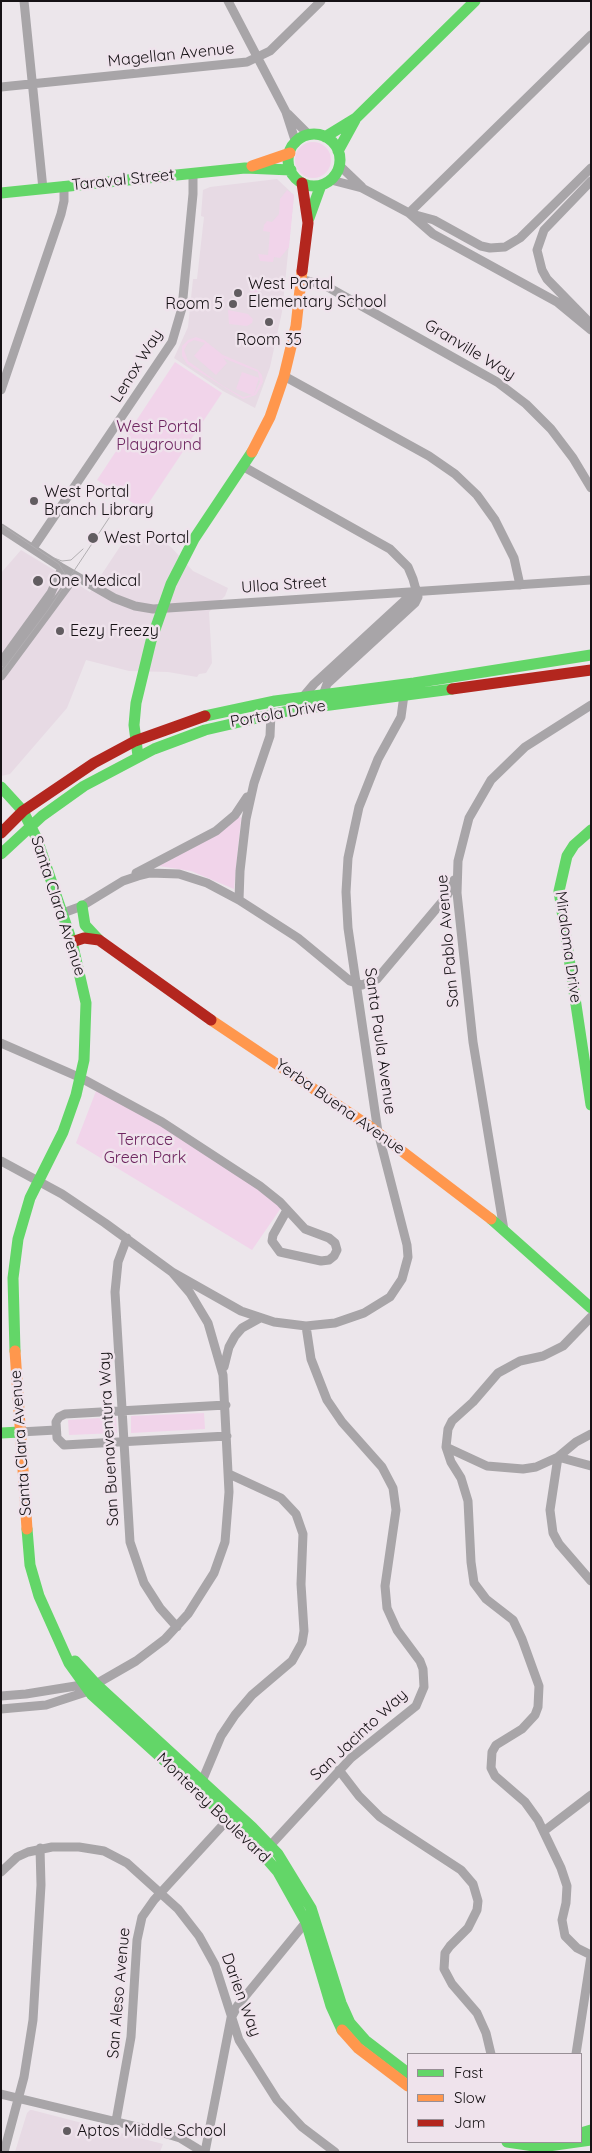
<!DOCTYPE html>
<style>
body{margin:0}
#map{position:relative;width:592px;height:2153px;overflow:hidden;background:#ece6eb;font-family:Quicksand,sans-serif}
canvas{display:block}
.frame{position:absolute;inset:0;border:2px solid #161215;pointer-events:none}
.legend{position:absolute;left:407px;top:2053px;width:175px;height:90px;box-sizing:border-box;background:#efe3ec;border:1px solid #988f96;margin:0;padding:6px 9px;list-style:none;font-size:15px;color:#161215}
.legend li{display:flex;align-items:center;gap:10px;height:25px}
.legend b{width:25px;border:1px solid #988f96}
</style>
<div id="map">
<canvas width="592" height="2153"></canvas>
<div class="frame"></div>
<ul class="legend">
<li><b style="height:6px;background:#63d668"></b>Fast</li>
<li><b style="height:6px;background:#ff974d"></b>Slow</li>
<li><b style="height:6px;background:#b3261e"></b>Jam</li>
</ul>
</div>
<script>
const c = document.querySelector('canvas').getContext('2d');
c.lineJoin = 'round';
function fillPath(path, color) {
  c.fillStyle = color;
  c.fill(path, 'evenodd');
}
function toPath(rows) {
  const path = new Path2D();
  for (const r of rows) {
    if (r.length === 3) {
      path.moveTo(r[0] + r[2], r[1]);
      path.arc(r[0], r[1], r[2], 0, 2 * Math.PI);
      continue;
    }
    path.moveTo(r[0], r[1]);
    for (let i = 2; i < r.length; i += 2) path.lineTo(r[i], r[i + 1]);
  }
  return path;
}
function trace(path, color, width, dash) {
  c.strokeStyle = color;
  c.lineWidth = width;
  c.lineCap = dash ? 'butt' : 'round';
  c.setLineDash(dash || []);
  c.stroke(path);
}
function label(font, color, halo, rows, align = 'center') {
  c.font = font + ' Quicksand,sans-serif';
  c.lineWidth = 5;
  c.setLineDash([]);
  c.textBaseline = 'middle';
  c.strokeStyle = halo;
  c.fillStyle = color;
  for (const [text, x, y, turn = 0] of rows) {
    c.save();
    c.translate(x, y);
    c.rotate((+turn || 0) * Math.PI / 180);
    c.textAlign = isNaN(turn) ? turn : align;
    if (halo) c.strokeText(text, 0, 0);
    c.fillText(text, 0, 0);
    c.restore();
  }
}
const built = toPath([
 [277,179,294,195,282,312,270,367,255,408,223,391,174,358,188,327,193,279,197,279,204,217,201,216,203,190,210,187],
 [147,532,171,547,193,571,228,588,225,596,209,612,212,663,206,673,199,674,197,677,168,672,129,671,86,660,67,708,10,774,1,776,1,573,21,550,90,592,125,539,138,547],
 [30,2110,32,2110,163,2144,160,2152,15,2152,27,2113]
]);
const green = toPath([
 [313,160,18],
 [287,190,294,195,289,247,280,258,274,257,273,262,260,261,258,254,268,255,270,232,263,231,264,225,267,221,272,222,279,214,280,199],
 [251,286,260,287,258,307,249,307],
 [228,310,248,314,253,319,252,323,247,326,229,324],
 [196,337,204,340,223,355,258,370,262,375,263,382,256,395,243,399,187,364,182,356,182,346,188,340],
 [194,340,205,343,194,356,216,375,227,363,223,358,258,372,260,382,254,394,259,378,242,372,236,389,252,395,243,397,223,386,188,361,184,350,188,343],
 [175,362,222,393,144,510,97,480],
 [239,816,241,818,234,889,191,871,159,866],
 [96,1091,161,1124,248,1181,281,1208,252,1250,76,1143],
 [204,1413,205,1429,131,1433,131,1416],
 [116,1417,117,1433,69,1435,68,1420]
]);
const street = toPath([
 [24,1,43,189],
 [228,1,286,112,296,143],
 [1,87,247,62,270,51,321,1],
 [288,114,309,135],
 [340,166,362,187],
 [331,180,362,188,409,213,433,234,557,302,591,330],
 [409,213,591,35],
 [412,214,434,220,481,246,490,248,505,247,520,238,591,168],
 [301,279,326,286,497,382,526,404,551,429,573,458,591,488],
 [587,320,547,279,542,270,537,250,544,230,591,181],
 [284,376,429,456,455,474,477,495,495,520,514,558,520,585],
 [1,390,61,214,64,201,64,186],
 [244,467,390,549,408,567,413,579,418,597,415,603,327,684,323,695],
 [1,528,62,568,114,598,135,606,153,609,591,580],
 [33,548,172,342,182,308,193,194,193,173],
 [1,662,51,593,62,568],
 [1,676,75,576],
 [303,697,314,684,415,591],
 [136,873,216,831,235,815,247,797],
 [239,900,240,871,246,819,254,783,270,736,271,713],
 [63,913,82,906,123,881,138,876,150,873,179,874,207,883,239,900,298,938,350,981,362,985,377,979,447,896,454,880],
 [1,1043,81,1078,162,1122,260,1186,280,1202,305,1229,329,1238,335,1243,337,1250,334,1256,329,1260,321,1261,280,1252,272,1241,273,1235,287,1210],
 [1,1161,62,1194,105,1223,172,1272,190,1293,208,1323,223,1375,229,1492,225,1542,214,1573,188,1614,165,1639,136,1661,96,1684,89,1691,46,1705,1,1709],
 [504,1230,473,1042,457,893,458,861,469,818,491,780,525,747,591,705],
 [127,1238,118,1262,115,1292,130,1542,144,1583,160,1608,177,1627],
 [172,1272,241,1311,274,1322,306,1326,335,1323,364,1313,390,1297,402,1279,408,1257,407,1245,378,1132,348,928,346,892,348,858,359,807,378,759,401,717,404,695],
 [591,1317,563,1346,543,1356,520,1361,498,1373,473,1402,452,1421,448,1429,446,1447,451,1462,461,1478,468,1501,471,1562,474,1583,486,1599,513,1620,522,1639,539,1686,538,1707,535,1715,522,1729,496,1745,492,1752,491,1768,495,1776,525,1802,538,1820,561,1868,567,1886,566,1903,562,1920,565,1936,577,1948,591,1955],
 [224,1367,229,1347,235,1336,242,1328,260,1318],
 [226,1405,65,1414,59,1417,56,1422,57,1438,64,1445,227,1436],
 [20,1432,56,1430],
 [446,1447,487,1466,523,1469,536,1467,558,1457,576,1442,591,1434],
 [591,1466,558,1457,550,1510,553,1533,559,1544,591,1581],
 [1,1696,26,1694,88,1684],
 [339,1770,359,1796,380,1817,461,1870,473,1884,478,1901,477,1910,468,1928,450,1946,445,1953,444,1969,452,1984,477,2013,486,2033,491,2054],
 [200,1786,221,1736,235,1715,252,1695,292,1661,302,1643,304,1631,301,1584,303,1534,296,1514,281,1498,229,1474],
 [544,1831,591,1795],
 [267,1849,351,1758,416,1706,424,1687,423,1669,420,1661,397,1630,387,1608,385,1586,396,1510,393,1488,382,1467,342,1422,327,1400,311,1359,306,1326],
 [1,1872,17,1857,28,1852,52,1847,79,1847,104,1851,127,1863,178,1909,199,1936,215,1965,239,2040,277,2100,302,2127,335,2152],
 [576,2054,591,1956],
 [1,2094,167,2134,180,2138,203,2152],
 [116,2121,131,2037,137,1940,142,1917,154,1900,232,1815],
 [4,2152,24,2077,33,2020,41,1885,40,1848],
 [205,2152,231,2018,238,2005,306,1922]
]);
const fast = toPath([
 [314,160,26],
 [325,137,356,118,475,1],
 [338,151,355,120],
 [1,193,245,168,291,170],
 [309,218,321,185],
 [205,716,275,701,414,683,591,655],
 [138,756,134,725,136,703,151,641,171,584,194,539,252,452],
 [1,787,23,811,37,839,72,942,86,1003,84,1060,76,1095,63,1132,30,1198,18,1239,13,1278,15,1351],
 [591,830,574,845,567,856,559,891,591,1105],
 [1,854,42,816,84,786,154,749,205,730,292,710,452,689],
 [82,906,85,925,99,940],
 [491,1219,591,1308],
 [1,1433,20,1432],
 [27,1529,30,1565,39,1596,69,1663,92,1695,245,1834,278,1872,306,1922,331,2006,342,2030],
 [75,1661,96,1684,252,1827,278,1854,311,1908,341,2003,350,2023,365,2040,408,2073],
 [581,2133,591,2130],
 [507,2142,541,2147,591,2140]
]);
const slow = toPath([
 [252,166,290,153],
 [252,452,270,417,284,376,296,326,302,271],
 [211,1020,369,1126,491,1219],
 [15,1351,27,1529],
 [342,2030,358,2048,408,2086]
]);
const jam = toPath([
 [302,183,308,223,302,271],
 [452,689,591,670],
 [1,833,23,811,94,763,135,741,205,716],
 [72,942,84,938,99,940,211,1020]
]);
const tram = toPath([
 [1,525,59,564,65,574,63,586],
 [54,558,62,561,71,560,83,549],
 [1,673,48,610,117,506]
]);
const markers = [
 [238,293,5,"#615c60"],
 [233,304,5,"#615c60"],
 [269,322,5,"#615c60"],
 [34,501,5,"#615c60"],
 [93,538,6,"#615c60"],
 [38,581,6,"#615c60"],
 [60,631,5,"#615c60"],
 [67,2131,5,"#615c60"]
];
const streetNames = [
 ["Magellan Avenue",171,55,-6],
 ["Taraval Street",123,180,-6],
 ["Granville Way",470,350,31],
 ["Lenox Way",137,366,-58],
 ["Ulloa Street",284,585,-4],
 ["Portola Drive",278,714,-10],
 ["Santa Clara Avenue",58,906,72],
 ["San Pablo Avenue",448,941,-95],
 ["Miraloma Drive",568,947,82],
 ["Santa Paula Avenue",380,1041,82],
 ["Yerba Buena Avenue",340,1107,35],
 ["San Buenaventura Way",109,1439,-93],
 ["Santa Clara Avenue",21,1443,-94],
 ["San Jacinto Way",359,1735,-43],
 ["Monterey Boulevard",213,1808,44],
 ["San Aleso Avenue",119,1993,-85],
 ["Darien Way",241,1995,70]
];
const poiNames = [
 ["West Portal",248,284],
 ["Elementary School",248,302],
 ["Room 5",223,304,"right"],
 ["Room 35",269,340,"center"],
 ["West Portal",44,492],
 ["Branch Library",44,510],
 ["West Portal",104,538],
 ["One Medical",49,581],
 ["Eezy Freezy",70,631],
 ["Aptos Middle School",77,2131]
];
const parkNames = [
 ["West Portal",159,427],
 ["Playground",159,445],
 ["Terrace",145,1140],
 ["Green Park",145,1158]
];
fillPath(built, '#e7dae4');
fillPath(green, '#f1d4ea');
trace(street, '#a8a5a8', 9);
trace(fast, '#63d668', 11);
trace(slow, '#ff974d', 11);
trace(jam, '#b3261e', 11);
trace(tram, '#b1aeb1', 1);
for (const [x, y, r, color] of markers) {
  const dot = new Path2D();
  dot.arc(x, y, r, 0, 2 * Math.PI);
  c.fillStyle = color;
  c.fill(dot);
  trace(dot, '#efe3ec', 2);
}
label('16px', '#161215', '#efe3ec', streetNames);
label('16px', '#161215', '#efe3ec', poiNames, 'left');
label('16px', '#6e2660', '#efe3ec', parkNames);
</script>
